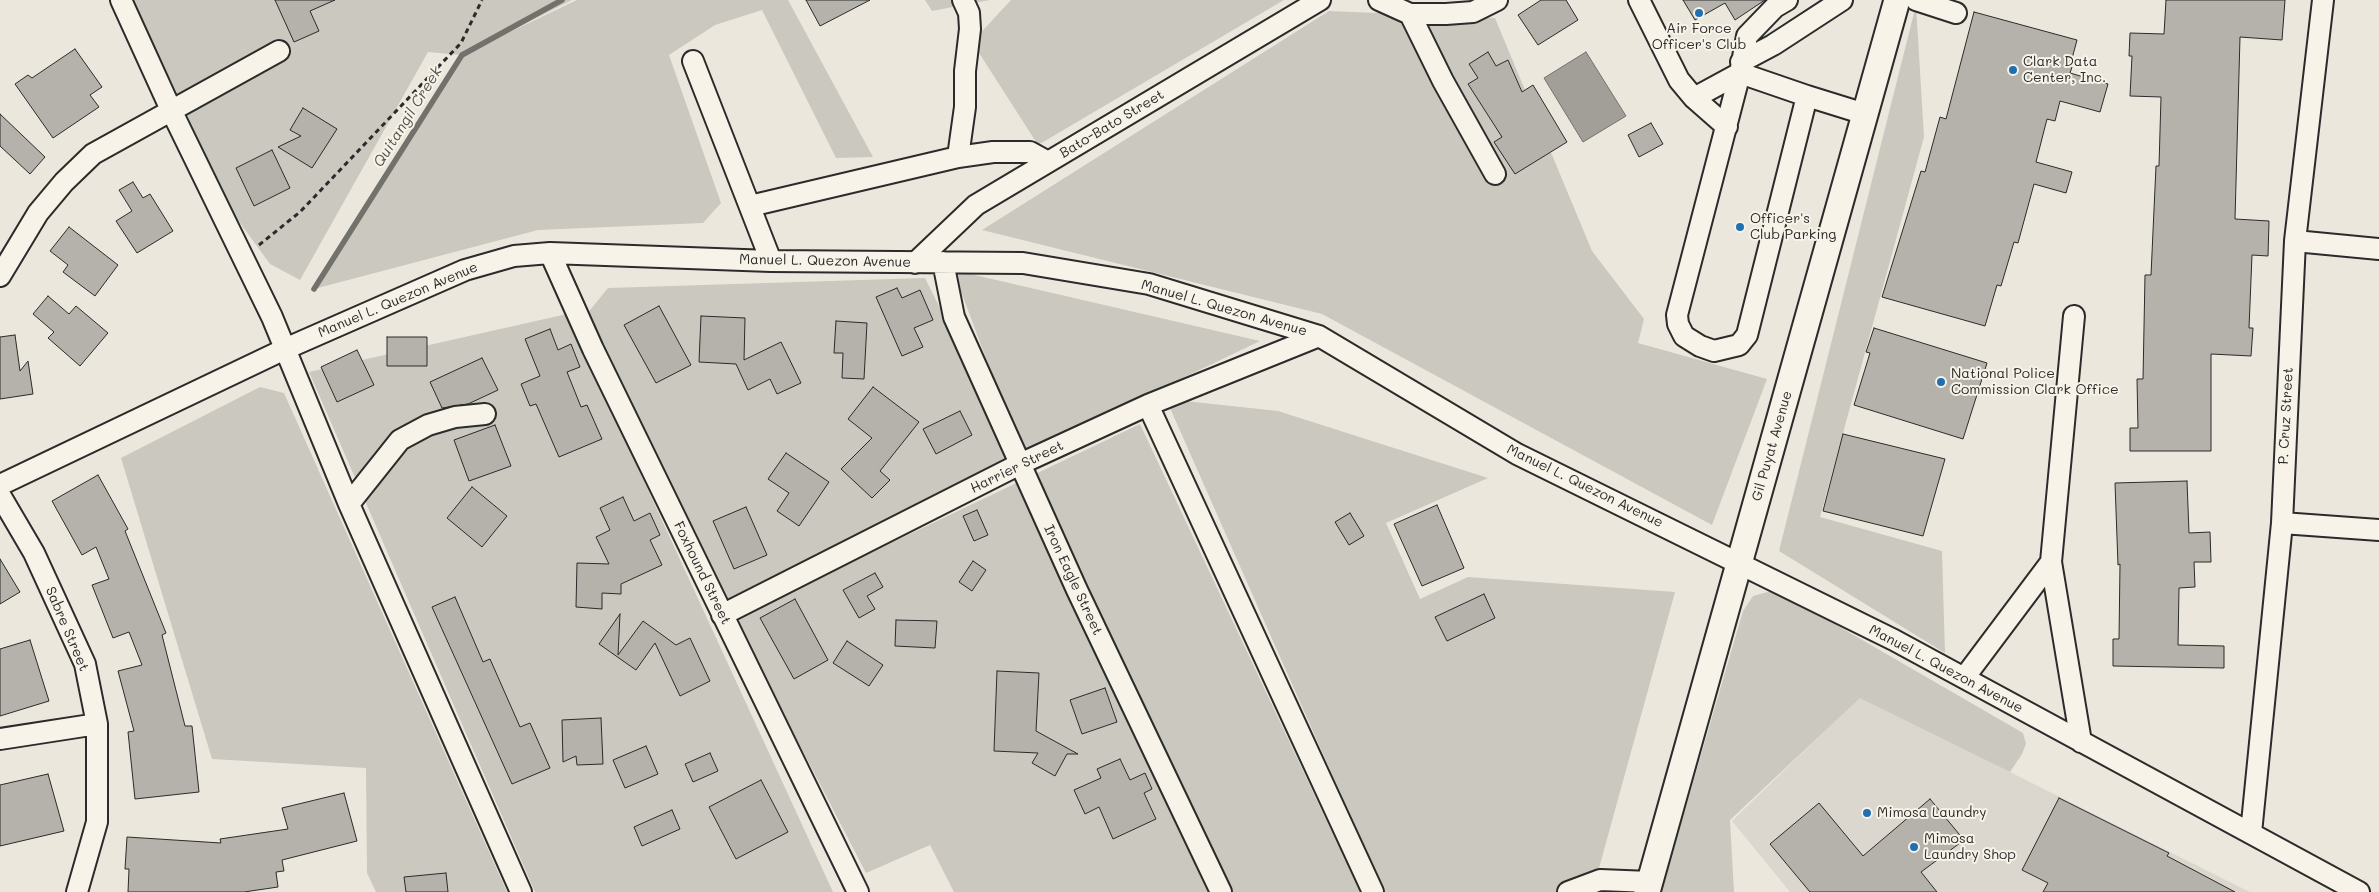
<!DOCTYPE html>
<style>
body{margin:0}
canvas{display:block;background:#ebe7dd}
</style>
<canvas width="2379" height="892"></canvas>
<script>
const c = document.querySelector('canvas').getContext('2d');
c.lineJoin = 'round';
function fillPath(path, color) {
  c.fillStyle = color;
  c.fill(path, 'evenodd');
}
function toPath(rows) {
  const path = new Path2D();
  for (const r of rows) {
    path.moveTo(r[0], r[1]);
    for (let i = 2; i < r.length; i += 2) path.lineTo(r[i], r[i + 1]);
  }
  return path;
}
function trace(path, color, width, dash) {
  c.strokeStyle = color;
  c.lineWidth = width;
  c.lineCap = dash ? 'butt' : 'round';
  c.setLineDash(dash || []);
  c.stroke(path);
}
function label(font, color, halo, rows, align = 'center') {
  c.font = font + ' Mali,sans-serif';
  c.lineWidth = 4;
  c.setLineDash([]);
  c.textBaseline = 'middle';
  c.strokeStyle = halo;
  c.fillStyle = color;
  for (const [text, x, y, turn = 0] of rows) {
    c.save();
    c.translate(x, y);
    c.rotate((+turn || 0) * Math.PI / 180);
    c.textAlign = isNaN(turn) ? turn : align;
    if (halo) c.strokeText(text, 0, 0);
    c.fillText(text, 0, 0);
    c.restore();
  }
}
const built = toPath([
 [1860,697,2250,892,1790,892,1732,821]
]);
const green = toPath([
 [132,0,572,0,495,39,577,0,788,0,873,157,836,158,762,10,715,25,669,55,721,203,703,223,538,230,314,289,461,55,428,52,300,280,270,264,235,216],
 [925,0,990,0,932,11],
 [1011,0,1284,0,1038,145,972,42],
 [1916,5,1924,137,1820,517,1942,551,1945,653,1779,551],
 [1329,11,1495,18,1592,251,1644,319,1638,343,1767,379,1712,525,1322,314,982,230],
 [953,270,1260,341,1022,455],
 [925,278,1018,465,714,616,586,315,608,288],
 [567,314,833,892,535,892,309,372],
 [260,387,284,393,507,892,376,892,367,873,366,768,212,759,121,458],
 [1166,399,1278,411,1488,478,1386,523,1420,599,1468,577,1675,592,1593,890,1587,892,1384,892],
 [1140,424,1360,892,954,892,930,845,866,873,734,618],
 [1771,591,1781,593,2023,733,2026,744,2022,754,2010,772,1860,698,1730,820,1734,892,1661,892,1743,611,1753,596]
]);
const water = toPath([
 [1586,52,1626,116,1583,142,1544,78,1586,52]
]);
const stream = toPath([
 [314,289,462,55,562,0]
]);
const building = toPath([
 [275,0,335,0,310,11,319,31,294,42,275,0],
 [806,0,870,0,820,26,806,0],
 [1541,0,1566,0,1578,20,1538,45,1518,15,1541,0],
 [1683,0,1765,0,1735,20,1725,3,1695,20,1683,0],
 [2166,0,2285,0,2282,40,2240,37,2235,219,2269,221,2268,256,2252,255,2249,328,2253,328,2251,356,2211,354,2211,451,2130,451,2130,428,2138,428,2137,379,2143,379,2145,275,2151,275,2156,166,2159,166,2161,97,2130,96,2132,56,2129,56,2130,33,2164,34,2166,0],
 [1974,12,2077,40,2070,66,2072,67,2070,73,2108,84,2100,112,2060,101,2055,121,2047,119,2036,162,2072,172,2066,193,2034,184,2018,243,2014,242,2001,286,1997,285,1985,326,1882,297,1921,171,1925,172,1940,117,1946,119,1974,12],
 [75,49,102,87,90,95,99,107,53,138,15,84,28,75,32,78,75,49],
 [1488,52,1496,66,1508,60,1522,92,1533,85,1567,142,1515,174,1494,142,1502,137,1468,84,1478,78,1469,64,1488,52],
 [303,108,337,129,312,168,278,147,301,136,290,130,303,108],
 [0,114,45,157,30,174,0,146,0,114],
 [1651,123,1663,144,1639,157,1628,135,1651,123],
 [272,150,290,188,254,206,236,168,272,150],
 [133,182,143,198,150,194,173,231,137,253,116,221,132,211,119,190,133,182],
 [69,227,118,265,95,296,63,272,68,265,50,251,69,227],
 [897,288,902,298,920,290,933,320,914,328,923,347,902,356,876,297,897,288],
 [48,296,69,314,76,306,108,333,80,366,48,338,54,332,33,314,48,296],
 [659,306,691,365,656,383,624,325,659,306],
 [701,316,745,318,744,360,781,342,801,383,777,394,770,379,748,390,736,364,699,362,701,316],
 [836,321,867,323,864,379,842,378,843,353,834,353,836,321],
 [1874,328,1987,363,1963,439,1854,405,1870,353,1866,352,1874,328],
 [550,329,558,350,571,344,580,367,567,372,581,407,587,405,602,439,559,457,536,404,530,406,521,384,540,376,525,339,550,329],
 [15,335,20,371,28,361,33,394,0,399,0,337,15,335],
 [387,337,427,337,427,366,387,366,387,337],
 [357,350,374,385,337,402,321,367,357,350],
 [482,358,498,390,468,404,442,408,430,382,482,358],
 [873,387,919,422,880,471,890,480,872,498,841,469,872,438,848,419,873,387],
 [960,411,972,435,936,454,923,429,960,411],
 [495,425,511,466,469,481,454,440,495,425],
 [1843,434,1945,459,1923,536,1823,511,1843,434],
 [786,453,829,482,799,526,777,511,789,493,768,479,786,453],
 [98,475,128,529,125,531,166,633,162,635,185,726,192,726,199,792,135,799,128,732,134,731,118,671,142,665,129,632,113,638,92,585,109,579,96,547,82,555,52,501,98,475],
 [2187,481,2189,533,2210,532,2211,562,2194,562,2195,587,2179,588,2178,645,2224,646,2224,668,2113,666,2113,639,2119,639,2120,564,2118,565,2115,483,2187,481],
 [472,487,507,516,482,547,447,518,472,487],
 [623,497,634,521,650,513,660,535,650,540,662,565,621,584,621,594,602,593,602,609,576,607,577,563,609,564,596,537,610,530,600,508,623,497],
 [1437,505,1464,568,1422,586,1394,524,1437,505],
 [746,507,767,555,734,569,713,521,746,507],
 [977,510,988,535,974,541,963,516,977,510],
 [1350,513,1364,536,1349,545,1335,522,1350,513],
 [0,559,20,592,0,604,0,559],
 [973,561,986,570,972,591,959,582,973,561],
 [875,573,883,587,867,596,875,609,859,618,843,590,875,573],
 [1484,594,1495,618,1447,641,1435,617,1484,594],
 [455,597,483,662,490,659,520,727,530,723,550,768,512,784,432,607,455,597],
 [795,599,828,660,794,679,760,618,795,599],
 [620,614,618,655,643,621,676,645,690,638,710,681,680,696,655,643,636,670,599,644,620,614],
 [896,620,937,621,935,648,895,646,896,620],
 [30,640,49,701,0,716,0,649,30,640],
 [847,641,883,665,869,686,833,663,847,641],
 [997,671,1039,673,1036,731,1078,754,1067,754,1055,776,1032,763,1038,753,994,751,997,671],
 [1105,688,1117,722,1082,734,1070,700,1105,688],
 [601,718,603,764,577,765,576,756,563,762,562,720,601,718],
 [646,746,658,774,625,788,613,760,646,746],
 [710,753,718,771,693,782,685,764,710,753],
 [1120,759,1130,780,1145,773,1152,789,1144,793,1156,819,1113,839,1099,807,1085,814,1074,790,1101,778,1097,769,1120,759],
 [48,774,64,831,0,846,0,785,48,774],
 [761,780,788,832,736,859,709,807,761,780],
 [344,793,357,841,282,860,284,871,276,872,278,887,244,892,128,892,129,869,125,869,127,837,221,843,220,839,288,829,282,808,344,793],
 [2059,798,2169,853,2167,856,2235,892,2043,892,2048,883,2022,870,2059,798],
 [1930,799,1964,840,1921,872,1937,892,1810,892,1770,844,1819,803,1863,856,1930,799],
 [672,810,680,829,642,846,634,827,672,810],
 [446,873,448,892,406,892,404,877,446,873]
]);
const path = toPath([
 [259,245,300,212,461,43,482,0]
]);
const minor = toPath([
 [121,0,172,112,272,317,349,504,521,892],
 [1379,0,1410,14,1446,14,1473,12,1497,0],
 [1639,0,1679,80,1694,98,1727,127],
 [1916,0,1956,13],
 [1410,14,1443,81,1495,174],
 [693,61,771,261],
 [1741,62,1773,45,1842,0],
 [1740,73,1807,96,1747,335,1739,345,1714,351,1700,346,1684,336,1678,324,1677,315,1740,73],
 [1807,96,1865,114],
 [1694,98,1740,73,1747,36,1775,7,1787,0],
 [958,157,993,152,1030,152,1048,162],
 [750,206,958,157,965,107,965,71,970,29,969,13,963,0],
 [2295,241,2379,249],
 [550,253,593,349,858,892],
 [943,262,954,317,1077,590,1221,892],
 [915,263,976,205,1320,0],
 [0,276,38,213,64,182,93,154,279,51],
 [2074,316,2051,562,2081,742],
 [1148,405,1373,892],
 [0,485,285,349,465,270,514,256,550,253,771,261,1023,263,1149,284,1319,336,1517,454,1894,640,2359,892],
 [0,495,34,553,85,664,97,724,97,822,77,892],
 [349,504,400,440,428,425,455,417,485,414],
 [2282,523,2379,530],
 [722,615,1020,464,1148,405,1319,336],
 [1964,678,2051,562],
 [0,739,97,724],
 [2251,833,2282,523,2295,241,2323,0],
 [1568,892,1600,880,1650,882]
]);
const major = toPath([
 [1647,892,1897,0]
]);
const markers = [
 [1699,13,5,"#1f6fb2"],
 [2013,70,5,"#1f6fb2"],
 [1740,227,5,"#1f6fb2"],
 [1941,382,5,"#1f6fb2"],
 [1867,813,5,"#1f6fb2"],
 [1914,847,5,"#1f6fb2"]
];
const poiNames = [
 ["Air Force",1699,29,"center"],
 ["Officer's Club",1699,45,"center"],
 ["Clark Data",2023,62],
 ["Center, Inc.",2023,78],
 ["Officer's",1750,219],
 ["Club Parking",1750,235],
 ["National Police",1951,374],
 ["Commission Clark Office",1951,390],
 ["Mimosa Laundry",1877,813],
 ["Mimosa",1924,839],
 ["Laundry Shop",1924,855]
];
const streetNames = [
 ["Bato-Bato Street",1112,124,-31],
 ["Manuel L. Quezon Avenue",825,261,1],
 ["Manuel L. Quezon Avenue",398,300,-23],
 ["Manuel L. Quezon Avenue",1224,308,16],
 ["P. Cruz Street",2286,416,-87],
 ["Gil Puyat Avenue",1772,446,-74],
 ["Harrier Street",1017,467,-26],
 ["Manuel L. Quezon Avenue",1585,486,26],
 ["Foxhound Street",702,573,64],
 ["Iron Eagle Street",1073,580,65],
 ["Sabre Street",67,629,67],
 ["Manuel L. Quezon Avenue",1946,669,28]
];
const waterNames = [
 ["Quitangil Creek",408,117,-58]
];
fillPath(built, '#dbd7ce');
fillPath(green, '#cbc8bf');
fillPath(water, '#a29f98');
trace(water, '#72716c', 1);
trace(stream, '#72716c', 5.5);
fillPath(building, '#b5b2ab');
trace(building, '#2b2b2b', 1);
trace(minor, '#2b2b2b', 24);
trace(major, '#2b2b2b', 29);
trace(path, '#2b2b2b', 3, [5, 4]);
trace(minor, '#f7f3e8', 20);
trace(major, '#f7f3e8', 25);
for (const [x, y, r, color] of markers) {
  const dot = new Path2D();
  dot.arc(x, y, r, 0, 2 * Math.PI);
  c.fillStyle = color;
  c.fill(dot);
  trace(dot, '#f7f3e8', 2);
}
label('14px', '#2b2b2b', '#f7f3e8', poiNames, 'left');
label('14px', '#2b2b2b', '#f7f3e8', streetNames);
label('italic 15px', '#555451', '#f7f3e8', waterNames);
</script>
